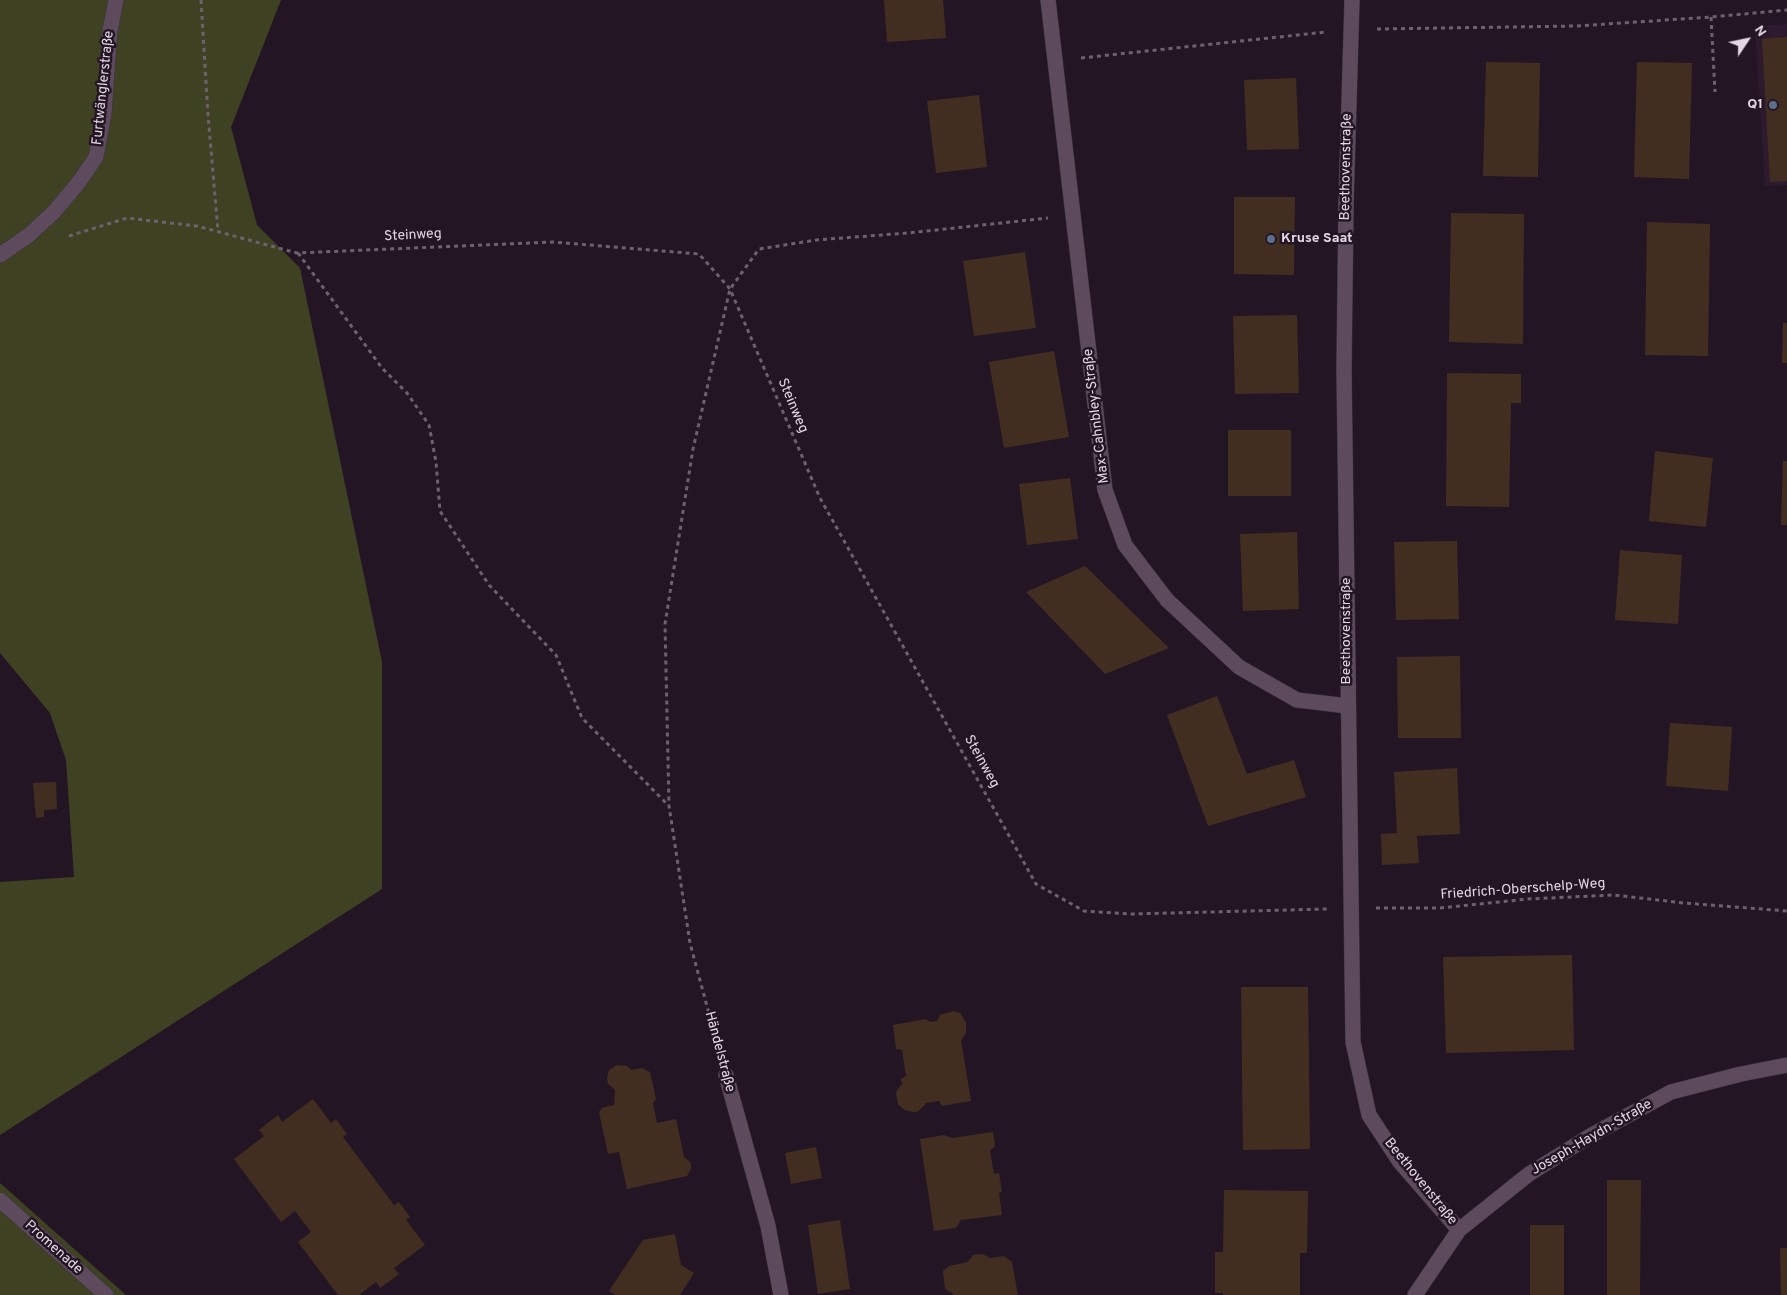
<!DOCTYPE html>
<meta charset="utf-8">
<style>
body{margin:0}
#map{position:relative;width:1787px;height:1295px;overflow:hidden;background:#241524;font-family:Overpass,sans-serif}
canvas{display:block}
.north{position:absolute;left:1722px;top:15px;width:50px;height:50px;-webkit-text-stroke:4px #241524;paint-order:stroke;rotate:56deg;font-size:14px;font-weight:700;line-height:20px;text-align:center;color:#e3d8e3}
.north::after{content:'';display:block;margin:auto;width:18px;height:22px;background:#e3d8e3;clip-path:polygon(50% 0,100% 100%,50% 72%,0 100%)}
</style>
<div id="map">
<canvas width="1787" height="1295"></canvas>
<div class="north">N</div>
</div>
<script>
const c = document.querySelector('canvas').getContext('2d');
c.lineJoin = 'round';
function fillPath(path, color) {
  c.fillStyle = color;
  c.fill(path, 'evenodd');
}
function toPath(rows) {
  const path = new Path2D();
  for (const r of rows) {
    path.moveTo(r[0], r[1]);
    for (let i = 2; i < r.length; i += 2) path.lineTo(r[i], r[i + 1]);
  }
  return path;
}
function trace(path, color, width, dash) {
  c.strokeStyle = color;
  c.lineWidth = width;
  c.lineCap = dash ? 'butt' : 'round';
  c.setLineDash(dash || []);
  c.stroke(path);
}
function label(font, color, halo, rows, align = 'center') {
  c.font = font + ' Overpass,sans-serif';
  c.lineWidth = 5;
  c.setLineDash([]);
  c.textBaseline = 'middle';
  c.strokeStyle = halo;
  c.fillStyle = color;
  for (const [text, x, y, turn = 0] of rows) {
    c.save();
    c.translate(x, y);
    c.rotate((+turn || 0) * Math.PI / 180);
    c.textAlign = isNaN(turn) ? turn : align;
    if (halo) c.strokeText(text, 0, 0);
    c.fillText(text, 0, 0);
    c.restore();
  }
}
const built = toPath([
 [1787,24,1787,185,1765,186,1755,26]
]);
const green = toPath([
 [0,0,281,0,231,127,257,225,300,268,382,662,382,889,0,1135,0,882,74,877,66,760,50,713,0,653],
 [0,1183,126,1295,0,1295]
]);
const building = toPath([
 [884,0,943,0,946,38,887,42],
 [1787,37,1787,181,1770,182,1762,39],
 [1486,62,1540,63,1538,177,1483,176],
 [1637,62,1692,63,1689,179,1634,177],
 [1296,78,1299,149,1247,150,1244,80],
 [979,95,987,167,936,173,927,101],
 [1234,197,1295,197,1294,275,1234,274],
 [1451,213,1524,214,1523,344,1449,342],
 [1647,222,1710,224,1708,356,1645,355],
 [1025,252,1036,328,974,336,963,261],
 [1297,315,1299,393,1235,394,1233,316],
 [1783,323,1787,323,1787,363,1782,363],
 [1054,351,1069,437,1004,448,989,362],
 [1447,373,1521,374,1521,403,1511,403,1509,507,1446,506],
 [1228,430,1291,430,1291,496,1228,496],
 [1655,451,1713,458,1706,527,1649,521],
 [1783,461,1787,461,1787,525,1781,525],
 [1070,478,1078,539,1027,545,1019,484],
 [1297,532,1299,609,1243,611,1240,534],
 [1457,541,1459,619,1396,620,1394,542],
 [1620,550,1682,555,1678,624,1615,620],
 [1085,566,1169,648,1105,674,1026,592],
 [1460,656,1461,738,1398,738,1397,657],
 [1217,696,1247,774,1294,760,1306,797,1208,826,1167,715],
 [1670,723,1732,727,1728,791,1666,786],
 [1457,768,1460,834,1417,836,1419,863,1382,865,1381,834,1397,833,1394,772],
 [56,782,57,809,44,810,44,817,36,818,33,783],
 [1572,955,1574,1050,1446,1053,1443,957],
 [1241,987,1308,987,1310,1149,1243,1150],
 [953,1011,960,1013,966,1022,966,1033,961,1040,971,1101,942,1106,939,1101,926,1103,923,1107,917,1112,912,1112,903,1109,898,1104,896,1094,897,1090,903,1083,901,1082,901,1079,906,1076,902,1050,896,1049,893,1025,926,1019,930,1022,937,1021,940,1015],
 [617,1065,627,1066,631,1070,642,1068,650,1072,656,1099,653,1103,657,1123,676,1119,684,1157,690,1162,691,1166,691,1169,687,1176,627,1189,619,1152,608,1154,599,1112,602,1108,614,1105,615,1090,608,1084,607,1079,609,1070],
 [313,1099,331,1123,336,1119,347,1134,343,1137,394,1205,399,1202,410,1217,406,1220,425,1245,394,1268,399,1274,380,1288,376,1282,359,1295,338,1295,298,1242,311,1232,295,1211,281,1222,234,1159,264,1136,259,1130,278,1115,282,1122],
 [993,1132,995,1146,990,1151,994,1174,999,1173,1002,1192,999,1193,1002,1215,961,1220,956,1228,934,1231,920,1139,944,1135,952,1138],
 [816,1147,822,1178,791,1184,785,1153],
 [1607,1180,1641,1180,1640,1295,1607,1295],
 [1224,1190,1308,1191,1307,1253,1300,1253,1300,1295,1223,1295,1223,1293,1215,1293,1215,1252,1223,1252],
 [840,1220,850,1289,818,1294,808,1225],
 [1530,1225,1564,1225,1564,1295,1530,1295],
 [675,1234,681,1265,694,1273,680,1295,615,1295,609,1291,643,1240],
 [1780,1248,1787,1248,1787,1295,1781,1295],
 [983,1254,990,1258,1004,1256,1012,1262,1018,1295,953,1295,952,1293,945,1289,943,1271,949,1266,968,1262,973,1255]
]);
const path = toPath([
 [201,0,208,115,218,231],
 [1711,17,1715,92],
 [1377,29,1577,26,1711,17,1787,10],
 [1081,58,1326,32],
 [69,236,127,218,197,226,297,253,553,242,699,254,730,289,820,498,1036,884,1084,911,1132,914,1327,909],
 [298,253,382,368,407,393,429,425,436,462,440,511,489,585,556,655,582,718,669,806],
 [1376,908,1440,908,1528,899,1614,895,1684,903,1787,911],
 [719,1051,690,943,669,806,665,624,693,449,730,289,759,249,816,240,908,233,1048,218]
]);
const minor = toPath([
 [1048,0,1105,490,1125,545,1167,600,1239,667,1297,700,1348,706],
 [1352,0,1346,204,1344,370,1353,1042,1369,1115,1400,1162,1459,1230],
 [0,255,29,235,54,212,79,182,96,157,104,114,110,31,116,0],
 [726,1075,768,1226,781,1295],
 [0,1200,106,1295],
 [1415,1295,1459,1230,1529,1174,1590,1136,1671,1092,1741,1074,1787,1065]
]);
const markers = [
 [1773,105,5,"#5c6f8a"],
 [1271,239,5,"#5c6f8a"]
];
const streetNames = [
 ["Furtwänglerstraße",104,88,-84],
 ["Beethovenstraße",1347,167,-89],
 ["Steinweg",413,236,-3],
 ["Steinweg",792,406,67],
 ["Max-Cahnbley-Straße",1097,416,-97],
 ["Beethovenstraße",1347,631,-90],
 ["Steinweg",981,762,61],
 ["Friedrich-Oberschelp-Weg",1523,890,-4],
 ["Händelstraße",719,1052,75],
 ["Joseph-Haydn-Straße",1592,1138,-30],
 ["Beethovenstraße",1420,1182,51],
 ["Promenade",53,1248,42]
];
const poiNames = [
 ["Q1",1763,105],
 ["Kruse Saat",1281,239,"left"]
];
fillPath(built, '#2e1a2f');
fillPath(green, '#3e4222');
fillPath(building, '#422e21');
trace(minor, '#3c313c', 16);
trace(path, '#6e616e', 3, [4, 4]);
trace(minor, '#5d4b5d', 15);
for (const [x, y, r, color] of markers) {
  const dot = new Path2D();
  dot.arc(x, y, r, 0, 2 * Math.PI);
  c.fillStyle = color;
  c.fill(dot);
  trace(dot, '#241524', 2);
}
label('14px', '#e3d8e3', '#241524', streetNames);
label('bold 14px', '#e3d8e3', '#241524', poiNames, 'right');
</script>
